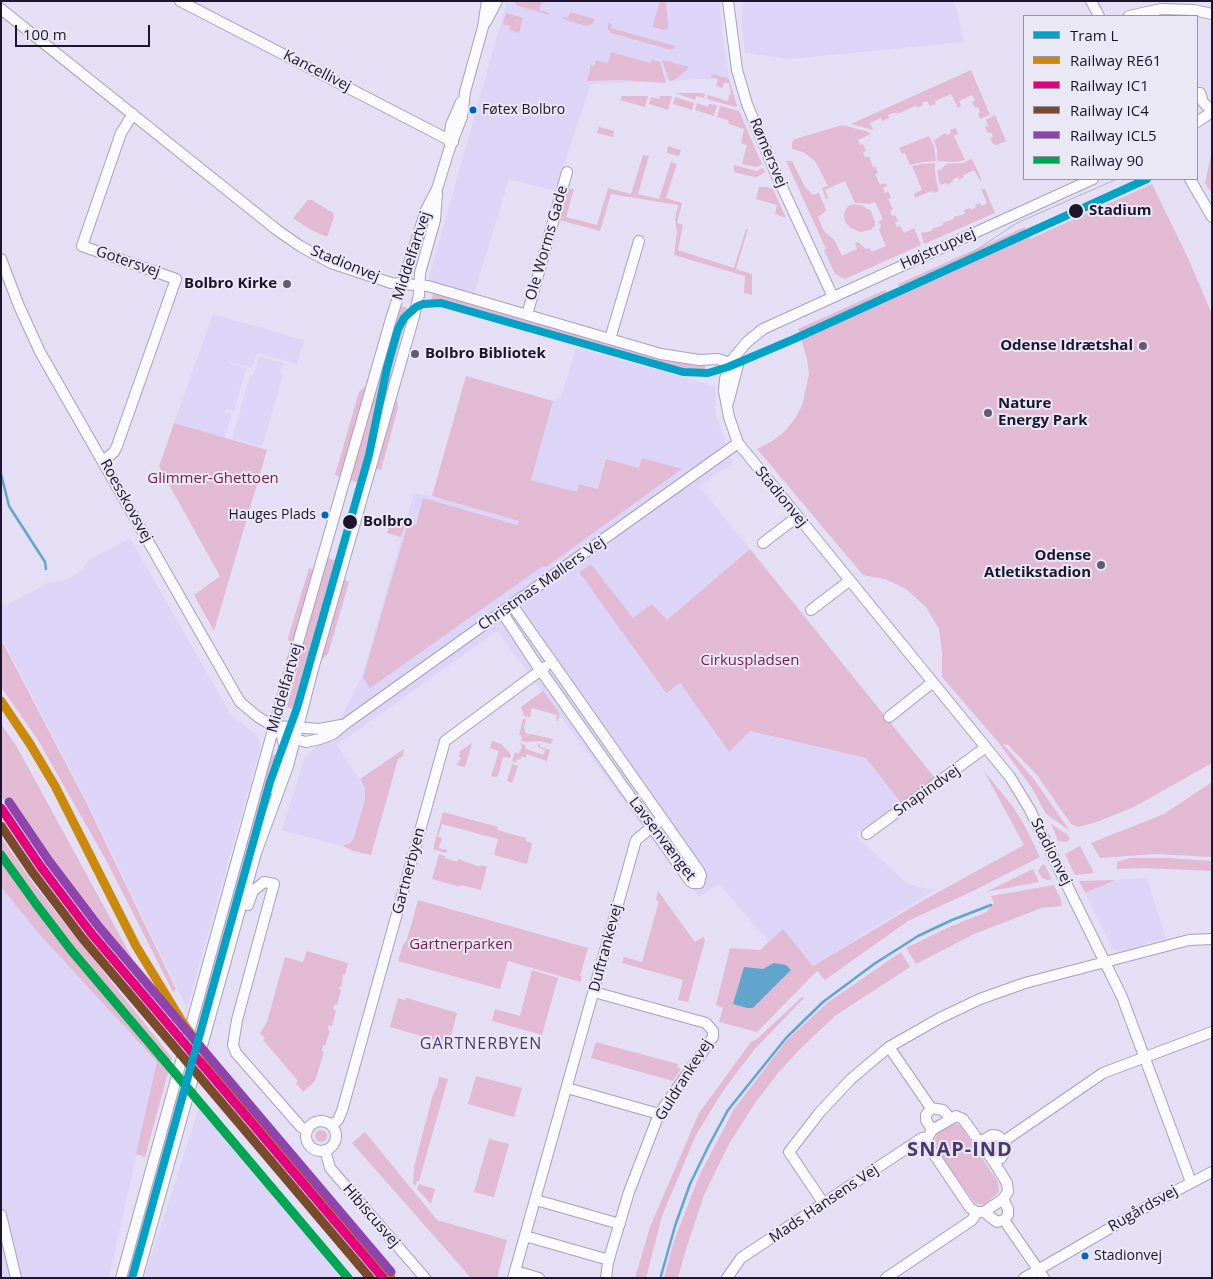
<!DOCTYPE html>
<meta charset="utf-8">
<style>
body{margin:0}
#map{position:relative;width:1213px;height:1279px;overflow:hidden;background:#e4dff5;font-family:"Open Sans",sans-serif}
canvas{display:block}
.frame{position:absolute;inset:0;border:2px solid #1b152d;pointer-events:none}
.legend{position:absolute;left:1023px;top:15px;width:175px;height:165px;box-sizing:border-box;background:#eae8f5;border:1px solid #9794a5;margin:0;padding:6px 9px;list-style:none;font-size:15px;color:#1b152d}
.legend li{display:flex;align-items:center;gap:10px;height:25px}
.legend b{width:25px;border:1px solid #9794a5}
.scale{position:absolute;left:15px;top:25px;width:135px;height:22px;box-sizing:border-box;border:2px solid #1b152d;border-top:0;padding-left:6px;font-size:15px;line-height:18px;white-space:nowrap;color:#1b152d;-webkit-text-stroke:4px #eae8f5;paint-order:stroke}
</style>
<div id="map">
<canvas width="1213" height="1279"></canvas>
<div class="frame"></div>
<ul class="legend">
<li><b style="height:6px;background:#01a2c6"></b>Tram L</li>
<li><b style="height:6px;background:#cb8909"></b>Railway RE61</li>
<li><b style="height:6px;background:#e5007d"></b>Railway IC1</li>
<li><b style="height:6px;background:#7a4b2a"></b>Railway IC4</li>
<li><b style="height:6px;background:#8e44ad"></b>Railway ICL5</li>
<li><b style="height:6px;background:#00a651"></b>Railway 90</li>
</ul>
<div class="scale">100 m</div>
</div>
<script>
const c = document.querySelector('canvas').getContext('2d');
c.lineJoin = 'round';
function fillPath(path, color) {
  c.fillStyle = color;
  c.fill(path, 'evenodd');
}
function toPath(rows) {
  const path = new Path2D();
  for (const r of rows) {
    if (r.length === 3) {
      path.moveTo(r[0] + r[2], r[1]);
      path.arc(r[0], r[1], r[2], 0, 2 * Math.PI);
      continue;
    }
    path.moveTo(r[0], r[1]);
    for (let i = 2; i < r.length; i += 2) path.lineTo(r[i], r[i + 1]);
  }
  return path;
}
function trace(path, color, width, dash) {
  c.strokeStyle = color;
  c.lineWidth = width;
  c.lineCap = dash ? 'butt' : 'round';
  c.setLineDash(dash || []);
  c.stroke(path);
}
function label(font, color, halo, rows, align = 'center') {
  c.font = font + ' "Open Sans",sans-serif';
  c.lineWidth = 4;
  c.setLineDash([]);
  c.textBaseline = 'middle';
  c.strokeStyle = halo;
  c.fillStyle = color;
  for (const [text, x, y, turn = 0] of rows) {
    c.save();
    c.translate(x, y);
    c.rotate((+turn || 0) * Math.PI / 180);
    c.textAlign = isNaN(turn) ? turn : align;
    if (halo) c.strokeText(text, 0, 0);
    c.fillText(text, 0, 0);
    c.restore();
  }
}
const built = toPath([
 [507,1,720,1,721,25,729,78,591,84,555,191,509,179,474,294,428,281],
 [743,1,953,1,956,7,964,42,790,59,745,53,742,28],
 [213,314,304,340,297,364,257,353,252,368,229,362,229,364,246,368,234,411,225,409,225,412,232,414,224,438,174,423],
 [576,348,715,386,716,415,733,463,699,486,750,549,667,620,652,605,633,619,591,564,579,571,665,693,680,683,728,751,750,731,866,758,901,803,855,835,908,884,929,889,937,889,813,966,783,929,769,942,719,884,699,897,643,827,497,631,337,745,365,788,365,800,354,837,351,841,343,846,337,845,282,830,304,759,339,721,362,676,414,493,432,496,519,520,553,401,561,397],
 [259,356,284,363,280,372,283,375,262,447,232,439,250,375,253,376],
 [130,538,231,715,257,735,261,745,187,1008,85,798,5,644,1,640,1,601,5,606,49,582,64,581,81,571,89,560],
 [1147,878,1166,938,1120,952,1112,948,1085,893,1116,880],
 [1,887,40,935,157,1062,109,1278,1,1278],
 [199,1108,343,1278,144,1278]
]);
const green = toPath([
 [509,1,542,1,539,10,549,13,549,15,516,5,516,3],
 [660,1,666,1,668,27,665,30,653,27,653,25],
 [570,12,595,19,592,24,586,26,563,19,563,17,568,18],
 [506,13,523,18,519,33,509,30,510,26,503,24],
 [608,23,612,24,611,28,675,46,674,49,668,49,611,33,608,29],
 [611,52,650,63,652,60,660,62,666,83,620,80,587,81,590,70,590,65,594,66,596,60,608,63],
 [662,60,689,67,680,76,670,82],
 [971,70,990,115,980,119,978,114,980,112,978,107,975,108,972,102,975,100,972,95,959,101,961,106,958,108,951,94,935,101,936,104,930,106,927,101,922,103,923,105,917,108,916,105,900,113,893,113,888,115,889,118,882,121,881,118,870,123,873,130,851,124],
 [712,74,729,79,737,106,735,107,707,99,708,95,728,101,729,95,731,95,729,83,724,83,722,88,716,86,718,79,711,77],
 [675,93,700,93,705,94,704,98,696,96,695,100],
 [622,96,648,96,645,107,620,100],
 [660,96,672,96,668,110,649,104,651,97,659,99],
 [675,97,694,103,692,110,673,104],
 [697,103,708,107,709,104,717,105,714,116,695,110],
 [720,106,739,111,762,164,756,167,742,164,747,145,741,143,744,129,729,124,728,120,717,117],
 [995,115,1006,141,997,145,993,144,990,138,993,137,991,132,988,133,985,127,988,126,986,120],
 [842,125,866,131,871,134,858,140,860,145,863,144,866,151,863,152,865,157,869,156,873,167,875,166,878,173,875,174,880,185,885,183,887,186,883,188,885,193,888,191,891,198,888,199,893,209,890,211,892,216,895,215,898,221,895,223,897,227,900,226,904,233,914,228,921,245,845,279,835,274,824,250,826,249,786,161,792,161,805,187,813,195,819,193,826,210,824,212,824,213,818,217,824,231,835,241,842,256,857,249,855,243,858,242,866,249,869,248,872,252,886,246,879,230,881,225,878,222,883,219,875,202,870,204,855,203,845,181,825,190,828,198,826,199,822,188,828,186,815,161,803,152,792,149,792,142,795,139],
 [599,127,614,131,613,137,597,133],
 [956,128,958,134,954,136,965,160,955,162,937,161,937,149,933,138,935,140,945,133,946,135,951,133,950,130],
 [929,136,934,146,936,161,923,162,910,165,905,153,902,154,899,148],
 [668,146,681,150,679,156,667,153],
 [1212,151,1212,194,1205,183],
 [643,155,649,156,638,194,659,199,671,162,677,164,666,198,682,203,677,223,683,225,678,250,734,268,746,229,748,229,736,269,752,274,752,295,744,293,745,276,674,255,677,232,675,219,678,205,611,194,600,231,559,220,568,188,574,189,566,217,597,225,608,188,631,194],
 [972,159,981,178,981,182,974,170,963,175,964,177,959,180,958,177,952,180,953,182,947,185,946,183,940,185,937,171,942,169,946,164,963,163],
 [935,163,935,174,939,191,934,193,932,191,915,198,914,194,922,190,912,166,922,164],
 [734,165,756,171,763,168,765,172,757,177,750,176,734,172],
 [1152,184,1188,258,1212,314,1212,763,1134,807,1097,822,1078,827,1071,824,1037,775,1008,745,1003,744,1033,778,1070,831,1046,814,1032,788,999,743,942,677,942,653,939,629,926,607,906,589,885,579,863,575,757,449,771,442,784,432,794,420,802,406,809,374,807,359,801,339,903,294,898,284,1025,227,1030,239],
 [759,187,768,187,773,189,786,218,775,214,777,205,756,199],
 [981,189,985,189,995,213,924,244,921,233,932,231,932,229,943,225,943,223,954,219,954,217,965,214,964,210,970,208,971,210,976,207,975,205,980,203,982,206,987,203],
 [308,200,312,200,333,213,334,217,327,237,311,230,293,218],
 [855,204,863,206,871,211,875,222,875,225,871,230,860,232,851,228,845,222,844,216,845,210,850,205],
 [885,290,889,299,802,337,798,329],
 [433,294,449,297,670,361,705,366,704,375,682,374,446,307,429,305],
 [401,306,409,309,394,360,386,404,363,484,347,479],
 [466,376,553,401,531,480,577,492,579,484,598,489,606,459,639,468,642,458,682,469,546,567,543,566,370,688,363,678,408,523,416,525,423,498,517,525,519,521,432,496],
 [370,383,342,477,335,475,359,392],
 [394,394,398,404,398,408,381,470,376,469,375,459],
 [174,423,267,450,214,631,194,595,220,576,159,467],
 [392,518,406,522,401,537,387,533],
 [750,549,935,778,901,803,866,758,750,731,729,752,680,683,666,693,579,572,591,564,633,618,652,604,667,620],
 [325,557,341,562,298,711,287,707,298,667,304,632],
 [309,568,314,570,292,653,288,638],
 [345,580,349,582,328,654,317,663,342,581],
 [1,642,4,645,86,802,176,989,173,992,106,860,38,740,1,687],
 [543,691,560,714,558,721,556,721,557,715,532,708,530,717,524,716,521,707],
 [523,719,526,719,524,727,525,732,529,735,530,734,553,739,551,744,540,741,526,742,520,740,522,739,521,735,519,735],
 [1,724,17,747,155,1000,87,919,1,796],
 [492,741,501,744,511,754,510,758,503,757,498,776,495,777,491,776,499,751,490,748],
 [472,743,465,767,456,765,461,758,459,757,460,751],
 [520,743,525,745,526,749,543,755,545,750,538,747,538,744,540,744,540,747,550,750,547,761,526,754,526,758,522,756,520,760,517,759,516,763,512,761,515,752,518,754,522,747],
 [404,749,403,756,398,759,371,855,353,851,343,846,351,842,354,837,365,800,365,788,360,779],
 [273,754,281,757,203,1029,197,1019,265,773],
 [512,764,518,766,512,783,507,781],
 [984,771,1014,808,1027,830,1040,857,975,890,908,921,825,980,817,971,757,1032,719,1022,723,1008,716,1005,730,948,760,950,783,929,813,966,924,900,1024,845],
 [1212,782,1212,857,1156,854,1100,858,1091,843,1164,814],
 [443,812,498,827,497,830,526,838,526,841,532,843,527,864,494,855,498,839,442,824,438,837,442,838,439,848,447,850,446,853,433,849],
 [1051,824,1068,835,1070,839,1067,842,1058,841],
 [1,837,36,887,172,1058,145,1157,136,1154,157,1062,40,935,1,887],
 [1080,846,1094,873,1075,875,1065,854],
 [439,854,445,856,445,858,457,862,458,859,480,867,481,865,487,867,481,890,461,885,460,887,432,879],
 [1130,858,1167,858,1212,861,1212,871,1143,868,1117,869,1117,862],
 [1044,864,1052,879,1047,880,1042,878,1038,871,1041,866],
 [1033,869,1039,882,986,892],
 [1116,880,1085,893,1079,881],
 [1054,885,1061,900,1062,906,1042,908,974,934,916,964,906,948,949,927,987,912,994,903,991,896],
 [658,891,695,942,703,937,705,940,688,1002,678,1000,683,980,622,963,624,957,642,962,659,901,656,900],
 [418,900,588,948,580,976,582,977,580,982,508,961,500,989,398,961,403,945,407,940],
 [307,951,348,963,345,975,343,974,342,986,340,986,339,989,341,990,337,1005,335,1004,333,1009,336,1010,332,1026,329,1025,328,1030,330,1031,325,1046,323,1045,322,1051,324,1052,315,1081,303,1092,296,1083,298,1081,263,1040,265,1038,260,1033,267,1022,285,957,303,962],
 [901,952,910,967,836,1015,800,1049,778,1073,755,1103,729,1144,704,1195,686,1249,678,1278,664,1278,674,1241,699,1176,734,1109,786,1041,827,1003],
 [532,970,558,978,542,1035,492,1021,495,1009,520,1016],
 [802,997,804,998,754,1050,723,1091,696,1135,662,1216,646,1278,635,1278,650,1227,699,1113,751,1042,757,1039],
 [398,998,405,1000,407,998,457,1013,449,1044,390,1027],
 [596,1042,678,1064,677,1067,681,1069,673,1081,591,1058],
 [476,1076,522,1088,514,1117,468,1104],
 [439,1077,448,1079,419,1181,417,1181,415,1186,413,1183,414,1167,433,1094,437,1087],
 [177,1090,185,1096,134,1278,124,1278],
 [952,1123,960,1125,998,1182,999,1192,984,1205,975,1203,938,1152,935,1139,937,1134],
 [321,1136,6],
 [365,1132,437,1220,507,1240,497,1278,471,1278,352,1143],
 [489,1139,509,1144,494,1197,474,1192],
 [990,1140,998,1141,1001,1146,998,1155,993,1156,987,1144],
 [419,1184,435,1189,431,1204,417,1189]
]);
const water = toPath([
 [774,963,786,965,791,970,753,1008,747,1008,733,1004,744,967,763,969]
]);
const stream = toPath([
 [1,474,9,506,45,562,46,569],
 [661,1276,675,1226,690,1184,708,1147,728,1110,786,1038,823,1002,874,964,918,936,952,920,991,905]
]);
const minor = toPath([
 [180,1,453,142],
 [728,1,737,70,747,104,776,174,833,297],
 [1091,1,1099,16],
 [1,9,277,230,300,246,331,263,391,283,428,286,661,354,699,360,718,359,738,366],
 [1129,16,1161,9,1194,10,1212,14],
 [486,22,497,1],
 [1197,93,1200,93,1203,102,1212,111],
 [1197,122,1212,112],
 [449,142,451,125,461,102],
 [1093,179,763,329,747,342,731,361,725,379,724,391,729,417,738,443,1010,777,1029,808,1122,997,1191,1182],
 [1190,179,1212,217],
 [1,259,19,306,40,352,240,702,258,717,295,739,306,742,320,739,333,734,345,724,738,443],
 [527,315,567,172],
 [610,339,639,241],
 [728,403,739,361],
 [103,461,114,452,117,446,176,279,82,246,121,133,133,114],
 [763,543,797,517],
 [811,610,849,581],
 [502,612,532,658,690,881,693,883,699,883,701,875,699,871,512,605],
 [889,717,933,682],
 [276,726,320,729,341,725],
 [274,790,285,750,282,736,276,729],
 [867,834,986,747],
 [264,882,274,884,237,1020,233,1045,236,1053,301,1127,307,1130],
 [248,905,253,891,264,882],
 [594,992,706,1023,713,1031,713,1037,659,1114,629,1192,608,1262,606,1278],
 [889,1047,931,1108],
 [567,1088,659,1114],
 [956,1116,963,1119,994,1162,1007,1183,1008,1192,1003,1199,984,1212,977,1212,970,1208,927,1144,928,1137,932,1130,956,1116],
 [321,1136,15],
 [332,1125,338,1120,342,1111,445,741,545,667],
 [932,1130,926,1120,926,1115,931,1108,943,1110,950,1118],
 [1004,1141,1103,1073,1212,1032],
 [980,1142,992,1135,998,1136,1004,1141,1006,1146,1005,1152,1001,1158,994,1162],
 [325,1150,330,1168,425,1278],
 [536,1200,620,1224],
 [824,1204,789,1152,820,1112,851,1079,889,1047,940,1018,980,999,1025,983,1189,940,1212,939],
 [984,1212,997,1222,1004,1220,1008,1215,1008,1209,1003,1199],
 [1,1215,16,1278],
 [1004,1220,1044,1278],
 [525,1236,609,1260],
 [515,1271,539,1278],
 [121,1278,274,726,391,319,426,210,437,189,449,150,462,117,465,92,483,27,487,1],
 [137,1278,256,853,288,766,313,669,413,320,419,295,420,273,435,220,437,194],
 [513,1278,636,840,657,823],
 [727,1278,741,1258,922,1138,928,1137],
 [886,1278,972,1220,977,1212],
 [1024,1278,1162,1198,1212,1172]
]);
const tram = toPath([
 [1197,135,1198,134],
 [964,258,1017,223,1117,179]
]);
const rail1 = toPath([
 [1,701,30,744,55,786,136,946,183,1023,230,1087,391,1278]
]);
const rail2 = toPath([
 [1,808,41,867,91,933,383,1278]
]);
const rail3 = toPath([
 [1,826,33,873,83,939,370,1278]
]);
const rail4 = toPath([
 [9,802,49,861,99,927,391,1272]
]);
const rail5 = toPath([
 [1,855,36,904,71,950,348,1278]
]);
const tram1 = toPath([
 [132,1278,270,782,297,708,369,455,387,368,398,329,404,318,416,307,423,304,441,303,683,372,708,373,728,367,794,339,1147,179]
]);
const markers = [
 [473,110,4.5,"#0065bd"],
 [1076,211,8,"#1b152d"],
 [287,284,5,"#615c73"],
 [1143,346,5,"#615c73"],
 [415,354,5,"#615c73"],
 [988,413,5,"#615c73"],
 [325,515,4.5,"#0065bd"],
 [350,522,8,"#1b152d"],
 [1101,565,5,"#615c73"],
 [1085,1256,4.5,"#0065bd"]
];
const busNames = [
 ["Føtex Bolbro",482,110],
 ["Hauges Plads",316,515,"right"],
 ["Stadionvej",1094,1256]
];
const streetNames = [
 ["Kancellivej",317,71,27],
 ["Rømersvej",768,153,67],
 ["Ole Worms Gade",547,243,-74],
 ["Højstrupvej",938,249,-24],
 ["Middelfartvej",412,256,-72],
 ["Gotersvej",128,262,19],
 ["Stadionvej",345,264,22],
 ["Stadionvej",781,497,51],
 ["Roesskovsvej",126,501,61],
 ["Christmas Møllers Vej",542,584,-35],
 ["Middelfartvej",285,688,-74],
 ["Snapindvej",927,791,-35],
 ["Lavsenvænget",662,839,53],
 ["Stadionvej",1051,852,63],
 ["Gartnerbyen",409,871,-75],
 ["Duftrankevej",606,948,-75],
 ["Guldrankevej",684,1080,-58],
 ["Mads Hansens Vej",824,1204,-34],
 ["Rugårdsvej",1143,1209,-30],
 ["Hibiscusvej",371,1216,49]
];
const stopNames = [
 ["Stadium",1089,211],
 ["Bolbro",363,522]
];
const poiNames = [
 ["Bolbro Kirke",277,284],
 ["Odense Idrætshal",1133,346],
 ["Bolbro Bibliotek",425,354,"left"],
 ["Nature",998,404,"left"],
 ["Energy Park",998,421,"left"],
 ["Odense",1091,556],
 ["Atletikstadion",1091,573]
];
const parkNames = [
 ["Glimmer-Ghettoen",213,479],
 ["Cirkuspladsen",750,661],
 ["Gartnerparken",461,945]
];
const neighbourhoodNames = [
 ["GARTNERBYEN",481,1044]
];
const districtNames = [
 ["SNAP-IND",960,1150]
];
fillPath(built, '#dcd5f7');
fillPath(green, '#e2bad3');
fillPath(water, '#61a5cc');
trace(stream, '#61a5cc', 2.5);
trace(minor, '#a7a2b7', 12);
trace(minor, '#fbfafe', 10);
trace(tram, '#b7b5bc', 1);
trace(rail1, '#cb8909', 9);
trace(rail2, '#e5007d', 9);
trace(rail3, '#7a4b2a', 9);
trace(rail4, '#8e44ad', 9);
trace(rail5, '#00a651', 9);
trace(tram1, '#01a2c6', 8);
for (const [x, y, r, color] of markers) {
  const dot = new Path2D();
  dot.arc(x, y, r, 0, 2 * Math.PI);
  c.fillStyle = color;
  c.fill(dot);
  trace(dot, '#eae8f5', 2);
}
label('14px', '#1b152d', '#eae8f5', busNames, 'left');
label('15px', '#1b152d', '#eae8f5', streetNames);
label('bold 15px', '#1b152d', '#eae8f5', stopNames, 'left');
label('bold 15px', '#1b152d', '#eae8f5', poiNames, 'right');
label('15px', '#791b4c', '#eae8f5', parkNames);
c.letterSpacing = '1px';
label('16px', '#483971', '#eae8f5', neighbourhoodNames);
c.letterSpacing = '0px';
c.letterSpacing = '1px';
label('bold 20px', '#483971', '#eae8f5', districtNames);
c.letterSpacing = '0px';
</script>
